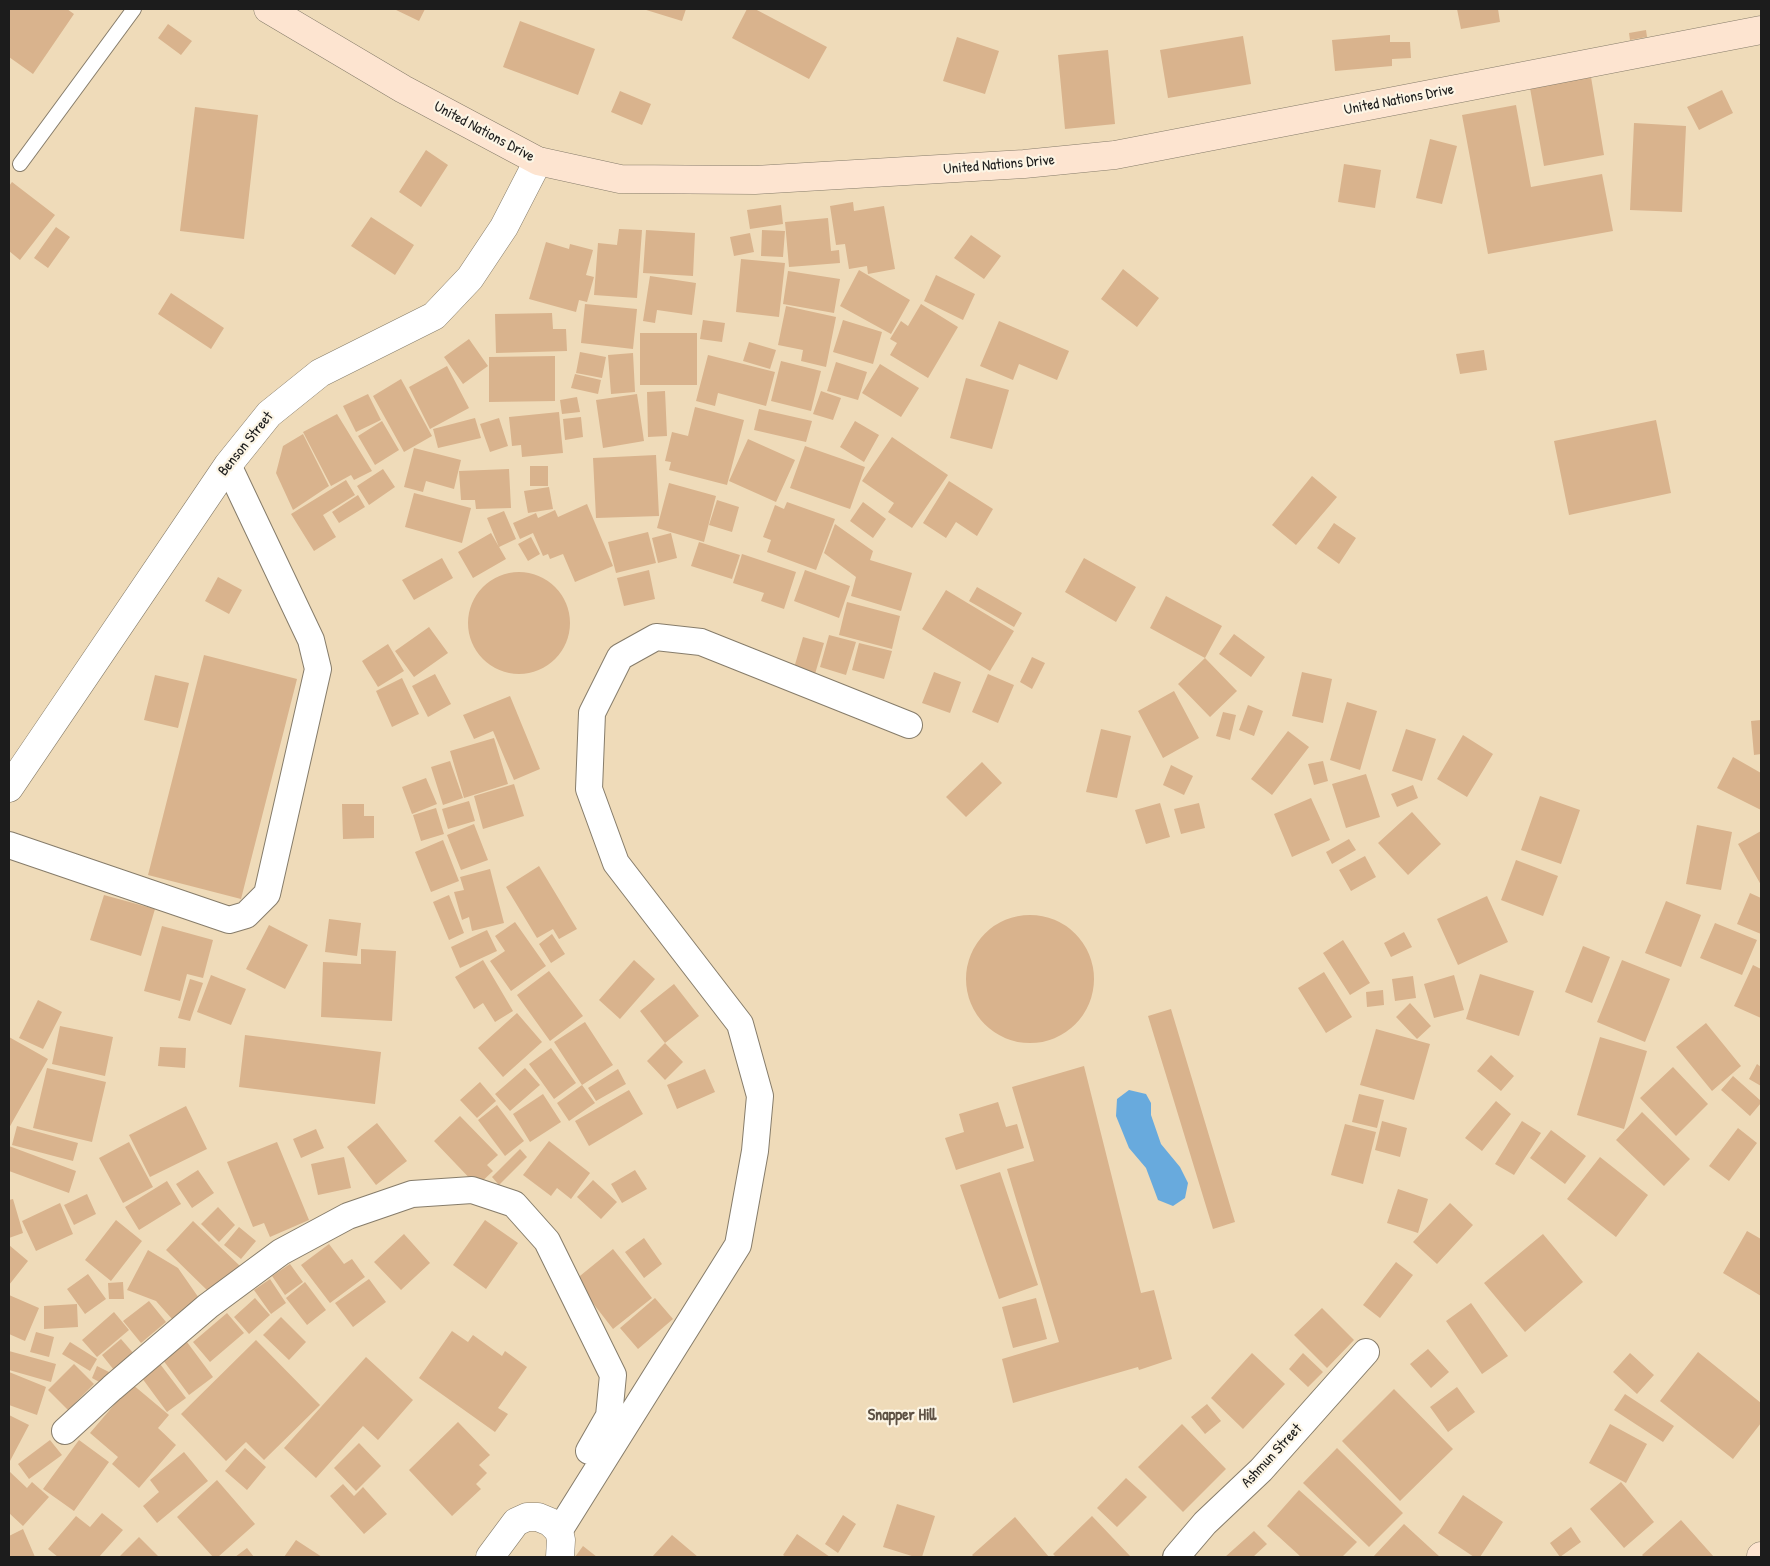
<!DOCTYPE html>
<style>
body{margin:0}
#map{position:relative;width:1770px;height:1566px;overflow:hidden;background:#efdbb9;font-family:"Patrick Hand",sans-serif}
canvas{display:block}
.frame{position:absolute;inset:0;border:10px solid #1c1c1c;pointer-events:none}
</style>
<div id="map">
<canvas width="1770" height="1566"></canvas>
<div class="frame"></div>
</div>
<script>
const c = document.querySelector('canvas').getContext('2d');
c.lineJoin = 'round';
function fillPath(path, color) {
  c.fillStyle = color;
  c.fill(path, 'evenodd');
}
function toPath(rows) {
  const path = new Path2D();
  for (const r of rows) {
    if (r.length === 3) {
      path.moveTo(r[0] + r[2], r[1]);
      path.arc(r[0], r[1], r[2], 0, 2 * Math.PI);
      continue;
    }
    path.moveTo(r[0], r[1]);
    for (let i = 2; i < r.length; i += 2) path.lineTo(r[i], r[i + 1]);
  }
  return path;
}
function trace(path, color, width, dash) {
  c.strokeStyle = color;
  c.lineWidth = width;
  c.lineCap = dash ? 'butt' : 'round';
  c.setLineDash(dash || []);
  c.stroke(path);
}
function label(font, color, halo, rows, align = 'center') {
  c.font = font + ' "Patrick Hand",sans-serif';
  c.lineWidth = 4.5;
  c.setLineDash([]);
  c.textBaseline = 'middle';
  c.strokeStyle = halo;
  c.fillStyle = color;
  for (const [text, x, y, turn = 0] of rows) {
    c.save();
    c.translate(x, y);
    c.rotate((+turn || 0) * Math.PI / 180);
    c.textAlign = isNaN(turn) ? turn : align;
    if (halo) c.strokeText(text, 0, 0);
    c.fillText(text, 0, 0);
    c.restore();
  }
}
const water = toPath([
 [1129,1090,1146,1094,1151,1103,1151,1115,1161,1144,1180,1167,1188,1183,1185,1198,1173,1206,1158,1200,1146,1168,1129,1148,1116,1116,1117,1099]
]);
const building = toPath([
 [9,9,67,9,74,14,33,74,9,57],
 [394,9,425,9,419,21],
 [643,9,686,9,682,21],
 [747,9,755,9,827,47,809,79,732,38],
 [1457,9,1498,9,1500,22,1461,29],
 [520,21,595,49,578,95,503,67],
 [168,24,192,41,181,55,158,38],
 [1646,30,1647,37,1630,40,1629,33],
 [1390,35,1390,42,1410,42,1411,58,1392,59,1392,66,1335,71,1332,40],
 [1243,36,1251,84,1168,98,1160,50],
 [957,37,999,51,985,94,943,81],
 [1108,50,1115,124,1065,129,1058,55],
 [1591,77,1604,155,1544,166,1530,88],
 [1722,90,1733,113,1699,130,1687,107],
 [620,91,651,104,642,125,611,112],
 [1516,105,1531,187,1602,174,1613,231,1488,254,1462,115],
 [195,107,258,115,244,239,180,231],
 [1634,123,1686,126,1682,212,1630,210],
 [1430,139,1457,146,1442,204,1416,198],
 [426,150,448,165,421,207,399,192],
 [1344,164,1381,170,1375,208,1338,202],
 [12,182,55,215,20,260,9,251,9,186],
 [853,202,854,211,884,206,895,269,868,274,867,266,849,269,845,244,836,245,830,206],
 [781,205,783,224,750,229,747,210],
 [371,217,414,245,395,275,351,246],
 [828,218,831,251,839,250,840,263,789,267,785,222],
 [56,227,70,237,48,268,34,258],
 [619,229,642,230,637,298,594,295,598,243,617,245],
 [646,230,695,233,693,276,643,273],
 [762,230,785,231,783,257,761,256],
 [750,233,754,252,734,256,730,237],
 [971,235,1001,256,984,279,954,258],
 [546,242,569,249,570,244,593,250,586,275,594,277,587,302,579,300,576,312,529,299],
 [741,259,785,263,779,317,736,312],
 [1123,269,1159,298,1137,327,1101,299],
 [859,270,910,300,891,334,840,306],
 [788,271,840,279,834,313,783,304],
 [936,275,975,294,963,320,924,301],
 [650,276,696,283,692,315,657,310,655,323,643,321],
 [171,293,224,328,211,349,158,314],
 [585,304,637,309,633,349,581,343],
 [921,304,958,327,928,378,890,355,897,343,890,339,901,321,908,326],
 [786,306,836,317,826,367,801,361,803,350,778,345],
 [552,313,553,329,566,329,567,351,496,353,495,314],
 [703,320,725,323,722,342,700,339],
 [843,320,882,332,873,364,833,352],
 [999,321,1069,351,1057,380,1019,364,1013,380,980,366],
 [640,333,697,333,697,385,640,385],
 [469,339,488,366,463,384,444,357],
 [749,342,776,350,770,369,743,361],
 [1484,350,1487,370,1460,374,1456,354],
 [580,352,606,357,602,378,576,373],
 [633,353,635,392,611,394,608,355],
 [708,355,775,372,766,406,718,393,715,406,696,401],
 [555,356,555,401,489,402,489,357],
 [781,361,821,371,811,411,771,401],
 [836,362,867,372,858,400,827,391],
 [880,364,919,388,901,417,862,393],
 [447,366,469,408,430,429,409,387],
 [575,374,601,380,598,394,571,388],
 [966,378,1009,390,992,449,950,438],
 [401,379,432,436,404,452,373,396],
 [665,391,667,436,648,437,647,392],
 [821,391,841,398,833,420,813,414],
 [368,394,381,420,356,432,343,406],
 [637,394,644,441,603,448,596,400],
 [577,397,580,412,562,414,560,400],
 [695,407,744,420,727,485,669,470,671,462,665,461,672,432,688,436],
 [759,409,812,421,806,442,754,430],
 [559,412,563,453,522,457,521,445,512,446,509,417],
 [337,414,372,471,354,480,351,475,331,486,303,432],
 [581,417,583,437,565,440,563,419],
 [475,418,481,438,438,448,433,429],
 [499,418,508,446,490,452,480,424],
 [1656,420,1671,493,1569,515,1554,441],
 [382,421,399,450,375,465,358,436],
 [855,421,879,435,864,462,840,447],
 [303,434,329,486,293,510,276,473,283,446],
 [892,437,948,475,912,528,888,512,894,503,862,481],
 [748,439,795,460,776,502,729,481],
 [805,446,865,467,850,509,790,488],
 [414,448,461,460,454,489,426,481,423,492,404,487],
 [656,455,659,516,596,518,593,458],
 [530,466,548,466,548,486,530,486],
 [383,469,395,487,369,505,357,486],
 [509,469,511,508,476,509,475,500,461,500,459,471],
 [1312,476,1337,497,1296,545,1272,525],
 [346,480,355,495,323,515,336,537,314,551,291,514],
 [949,481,993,509,977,536,956,522,946,538,923,523],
 [669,483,716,496,704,542,657,528],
 [549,487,553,509,528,513,524,491],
 [414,493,471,508,462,543,405,527],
 [358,495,365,507,339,523,332,512],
 [717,500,739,507,732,532,709,525],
 [787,502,835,519,816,570,767,552,771,540,763,537,775,505,784,509],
 [863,502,886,519,873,538,850,521],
 [587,504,613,566,575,582,563,554,550,559,548,554,543,556,533,533,520,539,513,523,536,513,538,518,555,510,558,517],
 [504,511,516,539,499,547,487,518],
 [1334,523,1356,538,1339,564,1317,548],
 [835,524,873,551,870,560,912,573,901,611,851,596,856,577,824,553],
 [648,532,656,563,616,573,608,542],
 [491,533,506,559,473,578,458,552],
 [671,533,677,558,658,563,652,538],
 [531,537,540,554,528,561,518,544],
 [699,542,740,555,732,579,691,566],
 [742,554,796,572,784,609,761,601,764,593,733,583],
 [442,558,453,578,414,600,402,580],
 [1084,558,1136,587,1116,622,1065,592],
 [649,570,655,599,624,606,617,578],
 [805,570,850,586,839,618,794,601],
 [519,623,51],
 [218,577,242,590,229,614,205,601],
 [977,587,1022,613,1014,627,969,601],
 [946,590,1014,631,990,671,922,629],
 [1166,596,1222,626,1205,658,1150,628],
 [847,602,900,616,892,649,839,635],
 [429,627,448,653,414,677,395,651],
 [1234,634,1265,657,1251,677,1219,654],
 [829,635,856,642,846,675,820,667],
 [803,637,824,643,815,674,794,668],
 [859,643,892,651,884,679,852,670],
 [388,644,404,671,378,687,362,661],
 [204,655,297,679,241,899,148,875],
 [1032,657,1045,663,1032,689,1020,682],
 [1205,658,1237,691,1210,717,1178,684],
 [934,672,961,682,950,713,922,703],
 [1302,672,1332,679,1323,723,1292,716],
 [435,674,451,704,428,717,412,686],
 [988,674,1014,685,998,723,972,712],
 [155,675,189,683,178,728,144,720],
 [402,678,419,714,392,727,376,691],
 [1174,691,1199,738,1163,758,1138,711],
 [510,696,540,769,514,780,493,731,474,739,463,715],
 [1347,702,1377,711,1360,770,1330,760],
 [1248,705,1263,711,1254,736,1239,730],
 [1223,712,1236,715,1230,740,1216,736],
 [1761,720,1761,754,1754,755,1751,721],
 [1101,729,1131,736,1117,798,1086,792],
 [1406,729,1436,739,1422,781,1392,771],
 [1288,731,1309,747,1272,795,1251,779],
 [1463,735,1493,754,1467,797,1437,779],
 [494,738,508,784,464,798,450,751],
 [1733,757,1761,773,1761,810,1717,788],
 [450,761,463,798,443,805,431,767],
 [1323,761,1328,781,1314,785,1308,764],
 [982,762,1002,783,966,817,946,797],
 [1171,765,1193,776,1184,795,1163,785],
 [1366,774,1380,817,1346,828,1332,784],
 [426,778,437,804,412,814,402,787],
 [514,784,524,816,483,829,474,796],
 [1413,785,1418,798,1397,807,1391,794],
 [1540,796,1580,810,1561,864,1521,850],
 [1311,798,1330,840,1292,857,1274,814],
 [469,801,475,821,448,829,442,809],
 [1160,803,1170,837,1146,844,1135,810],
 [1199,803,1205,828,1181,834,1174,809],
 [342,804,364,804,364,816,374,816,374,838,343,839],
 [436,808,444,834,421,841,413,815],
 [1412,812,1441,844,1408,875,1378,843],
 [474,824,488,860,461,870,447,835],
 [1697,825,1732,832,1721,890,1686,884],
 [1761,831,1761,885,1738,844],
 [1349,839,1356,850,1332,864,1326,852],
 [443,840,459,881,431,892,415,852],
 [1365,856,1376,877,1351,891,1339,870],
 [1516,860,1558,876,1543,916,1501,900],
 [539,866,577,929,559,939,553,929,537,938,506,887],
 [490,869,504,923,472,931,469,917,462,920,454,892,464,890,460,877],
 [1750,893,1761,898,1761,934,1737,924],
 [104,895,155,909,141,956,90,940],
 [449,895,464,933,449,940,433,902],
 [1487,896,1508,942,1458,965,1437,919],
 [1666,901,1701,915,1681,967,1645,953],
 [1030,979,64],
 [329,919,361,923,357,956,325,952],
 [515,922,546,966,511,991,490,961,505,951,495,936],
 [1715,923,1757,940,1742,975,1700,958],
 [269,925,308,945,285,989,246,969],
 [162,926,213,940,203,978,187,974,180,1001,144,991],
 [487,930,497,951,460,968,451,947],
 [1404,932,1412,947,1391,957,1384,943],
 [552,934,565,954,551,963,539,944],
 [1343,940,1370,983,1350,995,1323,953],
 [1583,946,1610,957,1592,1003,1565,992],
 [361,949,396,951,392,1021,321,1017,323,962,361,964],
 [483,960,513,1011,495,1022,483,1003,474,1009,455,977],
 [634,960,655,979,620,1019,599,1000],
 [1622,960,1670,979,1645,1042,1597,1022],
 [1753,965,1761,969,1761,1018,1734,1006],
 [549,971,583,1016,550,1041,517,995],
 [1324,972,1352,1017,1326,1033,1298,988],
 [1480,974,1534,991,1519,1036,1466,1019],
 [211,975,246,989,231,1025,197,1012],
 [1454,975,1464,1010,1434,1018,1424,984],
 [1413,976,1416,998,1395,1001,1392,979],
 [190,979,203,983,190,1021,178,1018],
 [674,984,699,1016,665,1043,640,1011],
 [1383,990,1384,1005,1367,1007,1366,992],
 [38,1000,62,1012,43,1049,19,1038],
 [1410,1003,1431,1026,1417,1039,1396,1017],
 [1171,1009,1235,1222,1213,1229,1148,1016],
 [517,1013,542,1042,503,1077,478,1048],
 [585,1022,613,1065,582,1085,554,1042],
 [1706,1023,1741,1066,1712,1091,1676,1047],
 [60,1026,113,1037,105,1076,52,1064],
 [1376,1029,1430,1044,1414,1100,1360,1085],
 [245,1035,381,1052,375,1104,239,1087],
 [9,1037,48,1059,9,1128],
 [1600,1037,1647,1051,1624,1129,1577,1115],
 [665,1043,683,1062,665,1080,647,1061],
 [160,1047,186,1048,185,1068,158,1066],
 [551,1048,576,1083,554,1099,529,1064],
 [1491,1055,1514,1076,1501,1091,1477,1071],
 [1757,1064,1761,1067,1761,1086,1749,1079],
 [1084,1066,1141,1293,1154,1290,1172,1359,1139,1370,1138,1367,1013,1403,1002,1359,1059,1342,1007,1169,1034,1161,1012,1087],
 [1673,1067,1708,1104,1676,1136,1640,1098],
 [47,1068,106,1082,92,1142,33,1128],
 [525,1068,540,1085,510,1111,495,1094],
 [618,1069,626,1084,596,1101,588,1088],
 [705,1069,715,1092,677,1109,667,1085],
 [1733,1076,1761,1101,1761,1103,1750,1116,1721,1090],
 [480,1082,496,1101,477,1118,460,1100],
 [582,1085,595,1103,569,1121,557,1103],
 [629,1090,643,1114,589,1146,575,1121],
 [543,1094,561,1122,530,1142,513,1114],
 [1359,1094,1384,1100,1377,1128,1352,1122],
 [1496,1101,1511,1114,1482,1151,1465,1138],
 [998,1102,1006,1127,1017,1124,1024,1148,956,1170,945,1138,964,1132,959,1114],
 [497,1105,524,1141,505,1156,478,1120],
 [186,1106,207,1149,150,1177,129,1135],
 [1642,1112,1690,1159,1664,1186,1616,1140],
 [460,1116,498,1155,487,1165,493,1171,477,1186,434,1141],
 [1382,1121,1407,1128,1400,1157,1375,1150],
 [1522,1121,1541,1133,1514,1175,1495,1164],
 [377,1123,407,1161,376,1185,347,1147],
 [1345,1124,1376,1132,1363,1184,1331,1175],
 [17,1126,78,1143,73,1161,12,1145],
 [1738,1128,1757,1143,1729,1181,1709,1166],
 [316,1129,324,1148,301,1158,293,1139],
 [1551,1130,1586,1156,1565,1184,1530,1158],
 [549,1141,590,1173,571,1199,557,1188,551,1196,523,1175],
 [129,1142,153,1187,123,1203,99,1158],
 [277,1142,309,1220,270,1237,264,1223,253,1227,227,1162],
 [9,1146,76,1171,69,1193,9,1171],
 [520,1149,527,1157,499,1185,492,1177],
 [344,1157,351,1188,318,1195,311,1164],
 [1600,1157,1648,1195,1616,1237,1567,1199],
 [198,1170,214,1193,192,1208,176,1184],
 [635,1170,647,1189,622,1203,611,1184],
 [1000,1172,1038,1285,999,1299,960,1185],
 [593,1180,617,1202,601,1219,577,1197],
 [167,1181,181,1204,139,1230,125,1207],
 [1398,1189,1428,1199,1418,1233,1387,1223],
 [87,1194,96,1214,74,1225,64,1205],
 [13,1199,23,1233,9,1238,9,1200],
 [60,1203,73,1234,36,1251,22,1221],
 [1450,1203,1473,1225,1437,1264,1413,1242],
 [218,1207,235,1225,219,1242,201,1224],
 [116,1220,142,1241,111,1281,85,1260],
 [485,1220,518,1243,486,1289,453,1265],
 [193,1221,240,1266,212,1295,166,1250],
 [239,1227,256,1241,241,1259,224,1245],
 [1747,1231,1761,1239,1761,1296,1723,1273],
 [404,1234,430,1263,401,1290,374,1262],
 [1543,1234,1583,1282,1525,1332,1484,1283],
 [644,1238,662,1264,644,1278,625,1252],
 [329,1244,344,1264,352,1259,365,1277,330,1303,301,1265],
 [9,1245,28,1261,9,1285],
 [613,1249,652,1298,613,1329,575,1280],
 [148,1250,178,1268,201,1301,173,1320,156,1301,127,1290],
 [1396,1262,1413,1275,1380,1318,1363,1305],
 [290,1264,303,1282,285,1295,272,1276],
 [88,1274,106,1299,85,1314,67,1289],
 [270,1279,286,1303,271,1314,254,1290],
 [369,1279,386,1302,353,1327,335,1303],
 [123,1282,124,1299,109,1299,108,1283],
 [305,1282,326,1310,307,1325,286,1298],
 [9,1295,39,1308,25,1341,9,1334],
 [255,1298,270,1315,249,1334,234,1317],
 [655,1298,673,1319,638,1349,620,1328],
 [1036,1298,1047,1339,1013,1348,1002,1307],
 [149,1301,166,1322,141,1343,123,1321],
 [1471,1303,1508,1356,1482,1374,1446,1321],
 [77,1304,78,1327,44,1329,44,1306],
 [1322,1308,1354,1340,1327,1368,1294,1335],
 [114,1312,129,1330,97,1357,82,1340],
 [227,1313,244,1333,210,1362,193,1342],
 [281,1317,306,1342,289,1360,263,1335],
 [452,1331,468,1342,473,1335,502,1356,505,1351,527,1367,498,1408,508,1414,495,1432,419,1378],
 [36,1332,54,1337,49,1357,30,1352],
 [184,1338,213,1377,189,1395,160,1356],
 [121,1339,134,1354,114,1370,102,1355],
 [256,1340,320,1405,264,1460,246,1442,226,1461,181,1414],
 [70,1342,97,1359,90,1371,62,1354],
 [1428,1349,1449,1372,1431,1388,1410,1364],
 [9,1351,56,1364,51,1382,9,1370],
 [1698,1352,1761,1403,1761,1423,1733,1459,1660,1401],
 [1252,1353,1285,1384,1243,1429,1211,1398],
 [1303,1353,1323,1372,1308,1387,1289,1369],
 [1630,1353,1654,1375,1637,1394,1613,1372],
 [366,1357,413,1400,378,1440,363,1426,316,1478,284,1448],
 [157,1360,186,1398,167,1412,139,1374],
 [74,1364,94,1384,68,1410,48,1390],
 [97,1366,109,1372,103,1384,92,1378],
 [9,1372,46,1387,37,1415,9,1405],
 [132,1384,169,1415,158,1428,176,1445,139,1488,112,1464,118,1457,90,1433],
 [1457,1387,1475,1412,1448,1432,1430,1407],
 [1394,1389,1453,1449,1400,1501,1342,1441],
 [1625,1394,1674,1426,1663,1442,1614,1410],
 [1207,1404,1221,1421,1205,1434,1191,1417],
 [9,1415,29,1425,10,1461,9,1460],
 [458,1422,490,1455,479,1465,487,1473,476,1484,481,1489,452,1516,409,1470],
 [1182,1424,1226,1469,1183,1512,1138,1467],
 [1610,1424,1647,1444,1626,1483,1589,1463],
 [50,1440,62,1455,29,1479,18,1464],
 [79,1440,109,1462,74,1511,43,1489],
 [359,1443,381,1466,356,1491,334,1468],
 [245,1448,266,1467,247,1490,225,1471],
 [1337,1448,1403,1513,1369,1547,1303,1483],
 [184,1452,208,1481,157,1523,143,1506,159,1492,150,1480],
 [9,1471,27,1488,32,1482,49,1497,23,1526,9,1513],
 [1126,1478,1147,1497,1117,1527,1097,1508],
 [217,1480,255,1524,218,1557,213,1557,177,1517],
 [1621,1482,1654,1522,1624,1548,1590,1509],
 [343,1484,354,1496,363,1487,387,1514,364,1534,330,1496],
 [1299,1490,1357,1542,1342,1557,1301,1557,1267,1526],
 [1463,1495,1503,1522,1480,1557,1474,1557,1438,1533],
 [897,1504,935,1516,922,1557,915,1557,883,1547],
 [102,1513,123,1530,99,1557,58,1557,48,1549,76,1516,90,1527],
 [843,1515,856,1524,838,1553,825,1544],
 [1092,1516,1131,1557,1056,1557,1053,1554],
 [1015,1517,1049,1557,974,1557,972,1555],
 [1681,1520,1714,1557,1644,1557,1642,1555],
 [1404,1524,1440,1557,1373,1557],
 [1571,1527,1581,1542,1560,1557,1550,1543],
 [23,1529,35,1557,9,1557,9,1536],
 [1254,1531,1267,1544,1253,1557,1225,1557],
 [797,1534,830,1557,786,1557,783,1555],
 [672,1535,698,1557,652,1557],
 [139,1537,159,1557,119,1557],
 [296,1540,322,1557,284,1557],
 [583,1546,597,1557,575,1557],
 [247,1548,254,1557,235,1557]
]);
const service = toPath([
 [20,164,134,9]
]);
const minor = toPath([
 [9,845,229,920,246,915,267,894,318,669,311,640,228,465],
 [65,1431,112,1388,208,1306,281,1252,348,1216,412,1194,472,1190,514,1204,547,1241,613,1375,609,1416,589,1451],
 [559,1531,738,1245,755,1151,760,1096,740,1024,616,863,589,789,592,713,620,657,656,637,701,642,909,725],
 [1176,1557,1205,1523,1261,1470,1366,1352]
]);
const tertiary = toPath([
 [9,788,228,465,269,414,320,373,434,316,470,278,504,227,538,161],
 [490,1557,516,1522,527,1517,538,1517,550,1522,559,1531,561,1540,560,1557]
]);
const secondary = toPath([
 [268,9,403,89,538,161,620,179,755,180,1024,164,1115,155,1761,30],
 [1761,1557,1761,1556]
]);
const streetNames = [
 ["United Nations Drive",1399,100,-11],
 ["United Nations Drive",484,132,28],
 ["United Nations Drive",999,165,-5],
 ["Benson Street",246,444,-51],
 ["Ashmun Street",1272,1456,-47]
];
const neighbourhoodNames = [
 ["Snapper Hill",902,1416]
];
fillPath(water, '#68aadd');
fillPath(building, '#d9b38d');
trace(service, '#867c6a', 16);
trace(minor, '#867c6a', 28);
trace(tertiary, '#867c6a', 29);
trace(secondary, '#867c6a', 29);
trace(service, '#fff', 14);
trace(minor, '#fff', 26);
trace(tertiary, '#fff', 28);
trace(secondary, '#fde4d0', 28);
label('15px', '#1c1c1c', '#fcf5e5', streetNames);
label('bold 16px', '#5e5144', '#fcf5e5', neighbourhoodNames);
</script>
